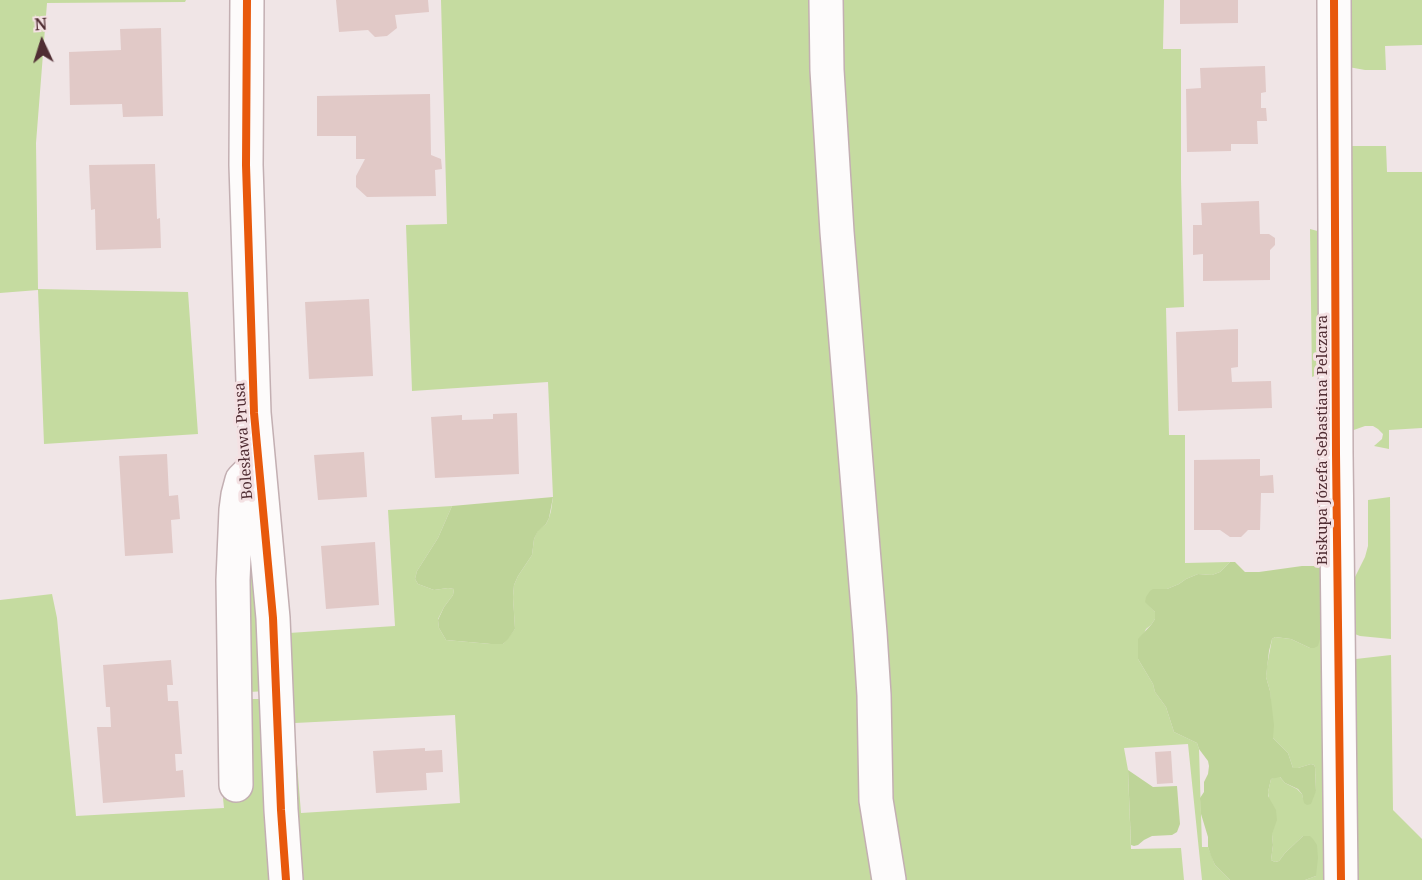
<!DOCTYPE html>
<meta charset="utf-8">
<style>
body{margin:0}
#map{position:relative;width:1422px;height:880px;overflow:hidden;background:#f0e5e6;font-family:"Noto Serif",serif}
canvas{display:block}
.north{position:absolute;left:12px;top:12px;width:60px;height:60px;-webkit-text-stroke:4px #f4e1e3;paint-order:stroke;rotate:356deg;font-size:16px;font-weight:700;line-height:24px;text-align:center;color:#502d33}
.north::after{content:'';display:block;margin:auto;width:21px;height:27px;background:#502d33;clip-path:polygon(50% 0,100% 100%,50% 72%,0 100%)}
</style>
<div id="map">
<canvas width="1422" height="880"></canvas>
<div class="north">N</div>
</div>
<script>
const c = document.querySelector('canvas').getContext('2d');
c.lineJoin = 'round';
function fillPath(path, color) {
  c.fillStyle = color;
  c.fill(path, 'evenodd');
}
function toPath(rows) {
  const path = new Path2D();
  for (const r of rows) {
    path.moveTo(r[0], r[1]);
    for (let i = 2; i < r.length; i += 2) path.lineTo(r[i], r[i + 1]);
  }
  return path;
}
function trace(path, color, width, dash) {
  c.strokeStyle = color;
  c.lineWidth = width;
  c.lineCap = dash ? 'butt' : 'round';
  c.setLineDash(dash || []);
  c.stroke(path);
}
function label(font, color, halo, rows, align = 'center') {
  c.font = font + ' "Noto Serif",serif';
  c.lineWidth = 6;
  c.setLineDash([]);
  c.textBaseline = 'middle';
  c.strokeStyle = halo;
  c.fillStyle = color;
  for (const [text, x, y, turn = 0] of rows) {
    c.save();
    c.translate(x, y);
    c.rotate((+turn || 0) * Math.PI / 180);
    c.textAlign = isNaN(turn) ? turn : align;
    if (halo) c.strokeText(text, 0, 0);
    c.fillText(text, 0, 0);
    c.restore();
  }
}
const green = toPath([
 [0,0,186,0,185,2,47,3,36,143,38,289,188,292,198,434,44,444,38,290,0,293],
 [441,0,1164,0,1163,49,1181,49,1181,179,1184,307,1166,308,1169,435,1185,435,1185,563,1230,562,1220,572,1212,575,1198,574,1186,579,1179,584,1167,589,1158,589,1146,602,1155,612,1155,619,1151,625,1146,629,1138,647,1138,659,1153,684,1155,692,1166,707,1174,732,1197,743,1199,749,1202,847,1208,847,1215,865,1230,880,1202,880,1188,744,1124,748,1128,770,1131,849,1181,848,1184,880,297,880,292,753,296,752,301,813,460,803,455,715,295,723,288,722,289,633,395,626,388,510,452,506,438,538,417,571,415,579,418,584,434,590,448,588,454,589,453,595,444,607,438,619,439,628,446,640,491,644,503,644,515,629,513,597,514,585,518,576,532,555,534,539,538,530,546,524,549,518,551,511,553,497,548,382,412,391,406,225,447,224],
 [1344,0,1422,0,1422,45,1385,46,1386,70,1365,70,1343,66],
 [1343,146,1386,146,1387,172,1422,172,1422,428,1389,430,1389,449,1374,446,1382,439,1383,434,1378,429,1373,426,1365,426,1351,431],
 [1310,229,1325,233,1320,369,1319,374,1312,377],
 [1390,497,1391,639,1360,636,1352,633,1351,585,1365,557,1368,546,1368,500],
 [252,520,267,691,249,692,247,607],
 [52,594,57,618,76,816,224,808,222,788,250,699,267,699,272,880,0,880,0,600],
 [1322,624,1331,880,1305,880,1316,876,1303,836,1285,853,1279,861,1275,862,1271,860,1273,845,1268,792,1271,779,1279,776,1285,783,1297,789,1302,794,1303,798,1316,791,1315,767,1314,765,1311,764,1298,768,1293,768,1288,753,1273,738,1273,718,1271,712,1270,691,1266,677,1267,666,1272,639,1275,637,1291,639,1310,648],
 [1391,655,1393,810,1422,839,1422,880,1356,880,1347,660]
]);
const forest = toPath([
 [553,497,549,518,546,524,538,531,534,539,532,555,518,576,514,585,513,597,515,629,508,639,503,644,491,644,446,640,439,628,438,620,444,607,453,595,454,589,448,588,434,590,418,584,415,579,417,571,438,538,452,506],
 [1230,562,1235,562,1245,572,1259,572,1302,566,1314,566,1322,569,1322,624,1320,639,1318,646,1314,648,1310,648,1291,639,1275,637,1272,639,1269,651,1266,677,1270,691,1274,725,1273,738,1288,753,1293,768,1298,768,1311,764,1314,765,1315,767,1316,791,1311,804,1307,805,1304,803,1302,794,1298,789,1285,783,1280,777,1271,779,1268,792,1268,796,1276,810,1277,820,1272,834,1273,845,1271,860,1275,862,1279,861,1285,853,1303,836,1310,836,1313,839,1317,845,1318,858,1316,876,1305,880,1230,880,1215,865,1211,856,1208,847,1208,837,1201,814,1200,798,1204,792,1204,782,1208,774,1209,766,1208,761,1199,749,1197,743,1174,732,1166,707,1155,692,1153,684,1138,659,1138,639,1151,625,1155,619,1155,612,1145,602,1146,597,1150,591,1153,589,1167,589,1179,584,1186,579,1198,574,1212,575,1220,572],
 [1128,770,1153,787,1177,786,1180,824,1177,832,1172,835,1152,836,1144,840,1138,845,1134,846,1131,845]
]);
const building = toPath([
 [336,0,428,0,429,12,395,15,397,28,387,36,375,37,368,30,339,32],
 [1180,0,1238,0,1238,23,1180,24],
 [161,28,163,116,123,117,122,104,70,105,69,52,121,50,120,29],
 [1265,66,1266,92,1261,93,1261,108,1266,108,1267,121,1257,121,1258,144,1231,144,1231,151,1187,152,1186,89,1201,88,1200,68],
 [430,94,431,155,441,159,442,169,435,170,436,196,367,197,356,187,356,176,365,159,356,159,356,136,317,136,317,96],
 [155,164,157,219,160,218,161,248,96,250,95,209,91,210,89,165],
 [1259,201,1260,234,1269,234,1275,238,1275,245,1270,250,1270,280,1203,281,1203,254,1193,255,1193,225,1202,225,1201,203],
 [369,299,373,376,309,379,305,302],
 [1238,329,1238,367,1231,368,1232,382,1271,381,1272,408,1178,411,1176,332],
 [517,413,519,474,435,478,431,417,462,415,462,420,493,419,493,414],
 [364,452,367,497,318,500,314,455],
 [167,454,169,496,178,495,180,519,171,520,173,553,125,556,119,456],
 [1260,459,1260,476,1273,475,1274,493,1261,493,1260,530,1248,530,1241,537,1230,537,1220,530,1194,530,1194,460],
 [375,542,379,605,326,609,321,546],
 [171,660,173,685,167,685,168,701,178,701,182,754,175,754,176,771,183,770,185,797,103,803,97,727,111,727,110,707,106,707,103,665],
 [425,748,425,751,442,750,443,772,426,773,427,790,376,793,373,751],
 [1171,751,1173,783,1157,784,1155,752]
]);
const minor = toPath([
 [247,0,246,165,254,413,273,618,281,810,286,880],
 [826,0,827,70,837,232,870,633,874,695,876,800,889,880],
 [1334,0,1336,454,1341,880],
 [236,785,233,580,236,510,238,495,242,480,252,470,258,467]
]);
const cycleway = toPath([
 [247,0,246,165,254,413,273,618,281,810,286,880],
 [1334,0,1336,454,1341,880]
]);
const streetNames = [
 ["Biskupa Józefa Sebastiana Pelczara",1323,440,-90],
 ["Bolesława Prusa",244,441,-94]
];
fillPath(green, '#c5dba0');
fillPath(forest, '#bed498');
fillPath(building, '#e1c9c7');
trace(minor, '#c3afb2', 36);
trace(minor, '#fdfbfb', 33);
trace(cycleway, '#e8590c', 8);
label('15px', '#502d33', '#f4e1e3', streetNames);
</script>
